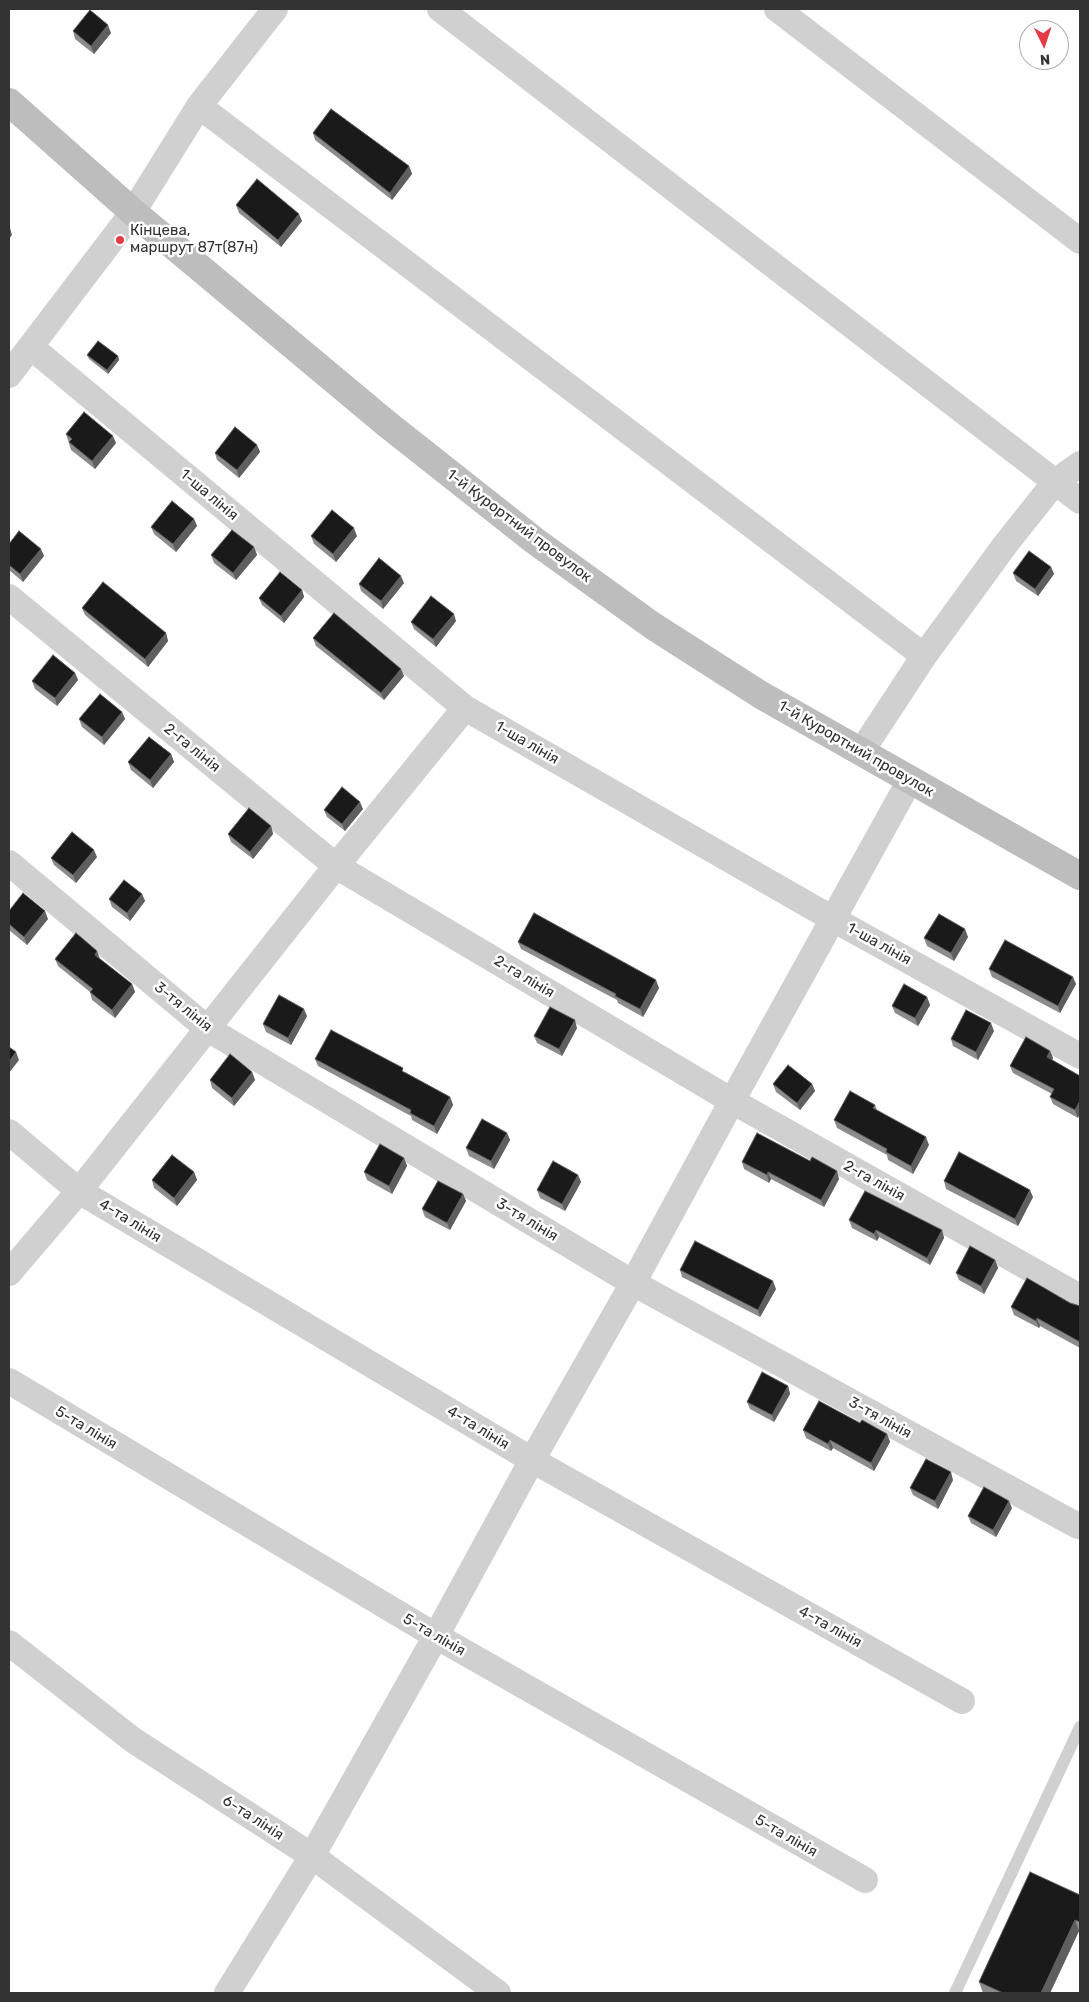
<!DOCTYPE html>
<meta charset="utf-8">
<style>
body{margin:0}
#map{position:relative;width:1089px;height:2002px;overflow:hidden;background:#fff;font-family:Rubik,sans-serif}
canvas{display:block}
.frame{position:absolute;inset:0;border:10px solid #333;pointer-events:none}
.north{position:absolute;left:1019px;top:20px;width:50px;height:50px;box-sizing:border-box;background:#fff;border:1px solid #adadad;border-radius:50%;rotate:176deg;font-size:14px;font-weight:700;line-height:20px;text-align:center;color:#333}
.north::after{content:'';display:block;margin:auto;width:18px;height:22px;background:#e63946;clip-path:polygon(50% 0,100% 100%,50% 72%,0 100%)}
</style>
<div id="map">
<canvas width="1089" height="2002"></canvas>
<div class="frame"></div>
<div class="north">N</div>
</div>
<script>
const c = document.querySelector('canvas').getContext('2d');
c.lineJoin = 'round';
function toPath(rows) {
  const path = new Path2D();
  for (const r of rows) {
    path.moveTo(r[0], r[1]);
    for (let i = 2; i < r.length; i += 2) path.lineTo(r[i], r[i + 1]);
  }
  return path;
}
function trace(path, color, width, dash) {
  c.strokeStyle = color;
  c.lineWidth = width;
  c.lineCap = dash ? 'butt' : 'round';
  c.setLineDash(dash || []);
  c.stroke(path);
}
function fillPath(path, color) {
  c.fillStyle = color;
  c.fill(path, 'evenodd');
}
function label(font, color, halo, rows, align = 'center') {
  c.font = font + ' Rubik,sans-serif';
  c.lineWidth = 5;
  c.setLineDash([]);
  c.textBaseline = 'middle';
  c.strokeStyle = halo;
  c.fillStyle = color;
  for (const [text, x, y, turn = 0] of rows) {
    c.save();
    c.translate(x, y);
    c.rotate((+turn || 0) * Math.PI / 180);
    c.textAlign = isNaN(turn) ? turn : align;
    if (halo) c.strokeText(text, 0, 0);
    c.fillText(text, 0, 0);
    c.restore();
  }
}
const lane = toPath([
 [955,1993,1080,1727]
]);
const street = toPath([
 [440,9,1080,501],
 [777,9,1080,241],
 [199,106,924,656],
 [31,347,465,708,833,919,1080,1056],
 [9,375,133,212,199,106,275,9],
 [9,597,336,866,732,1101,1080,1297],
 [861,752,924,656,1005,545,1055,482,1080,464],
 [9,863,208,1029,633,1283,1078,1526],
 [9,1132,79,1191,532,1460,962,1701],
 [9,1273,79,1191,336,866,465,708],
 [9,1381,436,1636,865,1880],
 [9,1643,133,1740,312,1856,498,1993],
 [227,1993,312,1856,436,1636,532,1460,633,1283,732,1101,910,780]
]);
const secondary = toPath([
 [9,102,133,212,387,424,535,541,653,626,761,695,1080,876]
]);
const wall = toPath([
 [73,31,111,33,94,54,75,39],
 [313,133,409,166,412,174,392,200,315,140],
 [236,205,302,221,281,247,239,213],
 [87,355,118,356,119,360,108,374,89,359],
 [66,434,116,443,95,469,71,450],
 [257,445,260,452,239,478,217,460,215,453],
 [194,519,197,526,176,552,154,534,151,527],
 [311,536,357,536,336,562,314,544],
 [9,544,44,556,23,582,9,570],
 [254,547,257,555,236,580,214,563,211,555],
 [1051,567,1054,574,1038,596,1016,581,1013,573],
 [404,583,383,609,361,591,359,584],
 [302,590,304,597,284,623,262,605,259,598],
 [82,608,166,633,168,641,148,667,85,615],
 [456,621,436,647,414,629,411,622],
 [313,638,404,676,384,700,316,646],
 [75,673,78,680,57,706,35,689,32,681],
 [122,712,125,719,104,745,82,727,79,719],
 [171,754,174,762,153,788,131,770,128,762],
 [363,809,345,831,327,817,324,810],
 [271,826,273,834,253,859,231,842,228,834],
 [97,857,76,883,54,865,51,858],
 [142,894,145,901,130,921,112,907,109,899],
 [9,911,48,919,27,945,9,930],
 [968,937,954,961,927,946,924,938],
 [518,942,659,988,643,1017,618,1003,617,1000,521,949],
 [55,959,100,959,132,984,135,992,115,1018,92,1000,90,992,58,966],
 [989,969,1076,984,1060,1013,992,977],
 [927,997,930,1005,918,1026,895,1013,892,1006],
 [307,1016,291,1045,266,1032,263,1024],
 [577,1028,562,1056,537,1043,534,1036],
 [994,1031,978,1060,953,1046,951,1039],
 [1050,1051,1053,1058,1052,1060,1080,1076,1078,1118,1053,1104,1050,1097,1052,1094,1013,1073,1010,1066],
 [315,1059,405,1072,450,1097,453,1105,437,1134,412,1120,411,1116,318,1066],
 [252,1072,255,1080,234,1106,212,1088,210,1080],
 [773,1084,812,1084,815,1091,800,1110,776,1092],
 [875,1105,877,1110,929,1145,913,1174,888,1160,887,1155,837,1128,834,1120],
 [507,1133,510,1140,494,1169,469,1156,466,1148],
 [404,1158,407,1166,392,1194,367,1180,364,1172],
 [742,1162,839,1179,824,1207,771,1179,769,1183,744,1169],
 [194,1172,197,1180,177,1206,154,1188,152,1180],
 [578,1175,581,1182,565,1211,540,1198,537,1190],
 [944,1181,1033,1197,1018,1226,946,1189],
 [463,1194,466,1201,450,1230,425,1217,422,1209],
 [849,1220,942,1230,944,1238,930,1265,879,1237,877,1241,852,1228],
 [995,1260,998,1268,984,1294,959,1280,956,1273],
 [680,1270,776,1289,760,1317,682,1277],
 [1070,1303,1080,1306,1080,1305,1080,1348,1040,1326,1039,1328,1014,1315,1011,1307],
 [788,1386,790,1394,774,1422,750,1409,747,1402],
 [803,1430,887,1434,890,1442,874,1471,833,1448,831,1451,806,1438],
 [953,1480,938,1509,913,1495,910,1488],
 [1012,1508,996,1537,971,1523,968,1516],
 [1080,1895,1080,1932,1079,1931,1050,1993,983,1993,979,1982]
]);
const shadedWall = toPath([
 [108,25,111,33,94,54,91,46],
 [409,166,412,174,392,200,390,193],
 [299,214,302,221,281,247,278,240],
 [9,228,10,228,12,235,9,239],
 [118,356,119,360,108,374,107,370],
 [113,436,116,443,95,469,92,461],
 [257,445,260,452,239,478,237,470],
 [194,519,197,526,176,552,173,544],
 [354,528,357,536,336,562,333,554],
 [254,547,257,555,236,580,233,573],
 [41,549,44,556,23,582,20,574],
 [1051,567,1054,574,1038,596,1035,589],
 [401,576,404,583,383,609,381,601],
 [302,590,304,597,284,623,281,616],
 [454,614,456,621,436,647,433,639],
 [166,633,168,641,148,667,145,659],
 [401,669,404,676,384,700,381,693],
 [75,673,78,680,57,706,55,698],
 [122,712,125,719,104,745,102,737],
 [171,754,174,762,153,788,150,780],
 [360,802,363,809,345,831,342,824],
 [271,826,273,834,253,859,250,852],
 [94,850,97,857,76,883,73,875],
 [142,894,145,901,130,921,127,913],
 [45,911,48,919,27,945,24,937],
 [965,929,968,937,954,961,951,953],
 [97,951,100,959,95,955],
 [1073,977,1076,984,1060,1013,1058,1006],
 [656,980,659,988,643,1017,640,1009],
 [132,984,135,992,115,1018,112,1010],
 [927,997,930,1005,918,1026,915,1018],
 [304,1009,307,1016,291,1045,288,1038],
 [575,1020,577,1028,562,1056,559,1049],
 [991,1023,994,1031,978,1060,976,1052],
 [1050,1051,1053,1058,1050,1065,1047,1057],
 [16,1052,19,1060,9,1073,9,1062],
 [252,1072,255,1080,234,1106,232,1098],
 [812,1084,815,1091,800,1110,797,1103],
 [450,1097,453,1105,437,1134,434,1126],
 [1080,1101,1080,1113,1078,1118,1075,1110],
 [507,1133,510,1140,494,1169,491,1161],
 [926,1137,929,1145,913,1174,911,1166],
 [404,1158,407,1166,392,1194,389,1186],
 [837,1171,839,1179,824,1207,821,1200],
 [194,1172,197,1180,177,1206,174,1198],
 [768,1172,771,1179,769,1183,767,1175],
 [578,1175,581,1182,565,1211,562,1204],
 [1030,1190,1033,1197,1018,1226,1015,1219],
 [463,1194,466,1201,450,1230,447,1223],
 [876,1230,879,1237,877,1241,874,1234],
 [942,1230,944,1238,930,1265,927,1258],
 [995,1260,998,1268,984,1294,981,1286],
 [773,1281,776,1289,760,1317,758,1310],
 [1037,1318,1040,1326,1039,1328,1036,1321],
 [788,1386,790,1394,774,1422,772,1415],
 [887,1434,890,1442,874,1471,871,1463],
 [830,1440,833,1448,831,1451,828,1444],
 [951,1472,953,1480,938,1509,935,1501],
 [1009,1501,1012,1508,996,1537,993,1530],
 [1075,1920,1079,1931,1050,1993,1041,1993]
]);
const building = toPath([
 [90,10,108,25,91,46,73,31,90,10],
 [331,109,409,166,390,193,313,133,331,109],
 [257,179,299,214,278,240,236,205,257,179],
 [98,341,118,356,107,370,87,355,98,341],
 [84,412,113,436,92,461,69,442,72,439,66,434,84,412],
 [235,427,257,445,237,470,215,453,235,427],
 [172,501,194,519,173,544,151,527,172,501],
 [332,510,354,528,333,554,311,536,332,510],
 [232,530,254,547,233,573,211,555,232,530],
 [19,531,41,549,20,574,9,565,9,544,19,531],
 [1029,551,1051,567,1035,589,1013,573,1029,551],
 [379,558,401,576,381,601,359,584,379,558],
 [280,572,302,590,281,616,259,598,280,572],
 [103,582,166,633,145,659,82,608,103,582],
 [431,596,454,614,433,639,411,622,431,596],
 [334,613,401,669,381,693,313,638,334,613],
 [53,655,75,673,55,698,32,681,53,655],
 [100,694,122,712,102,737,79,719,100,694],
 [149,737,171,754,150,780,128,762,149,737],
 [342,787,360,802,342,824,324,810,342,787],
 [249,808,271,826,250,852,228,834,249,808],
 [72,832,94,850,73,875,51,858,72,832],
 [124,880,142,894,127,913,109,899,124,880],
 [23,893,45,911,24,937,9,924,9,911,23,893],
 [534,913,656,980,640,1009,615,996,616,994,518,942,534,913],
 [939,914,965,929,951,953,924,938,939,914],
 [76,933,97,951,95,955,132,984,112,1010,90,992,93,989,55,959,76,933],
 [1005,940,1073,977,1058,1006,989,969,1005,940],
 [904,984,927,997,915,1018,892,1006,904,984],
 [279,995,304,1009,288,1038,263,1024,279,995],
 [550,1007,575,1020,559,1049,534,1036,550,1007],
 [966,1010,991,1023,976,1052,951,1039,966,1010],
 [331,1030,403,1068,402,1071,450,1097,434,1126,410,1113,411,1110,315,1059,331,1030],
 [1026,1037,1050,1051,1047,1057,1080,1076,1080,1101,1075,1110,1050,1097,1054,1089,1010,1066,1026,1037],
 [9,1047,16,1052,9,1062,9,1047],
 [230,1054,252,1072,232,1098,210,1080,230,1054],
 [788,1065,812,1084,797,1103,773,1084,788,1065],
 [850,1091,875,1105,873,1108,926,1137,911,1166,886,1152,887,1149,834,1120,850,1091],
 [482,1119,507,1133,491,1161,466,1148,482,1119],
 [757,1133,810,1161,812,1157,837,1171,821,1200,768,1172,767,1175,742,1162,757,1133],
 [380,1144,404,1158,389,1186,364,1172,380,1144],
 [959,1152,1030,1190,1015,1219,944,1181,959,1152],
 [172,1155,194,1172,174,1198,152,1180,172,1155],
 [553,1161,578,1175,562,1204,537,1190,553,1161],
 [438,1181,463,1194,447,1223,422,1209,438,1181],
 [865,1191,942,1230,927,1258,876,1230,874,1234,849,1220,865,1191],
 [695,1241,773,1281,758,1310,680,1270,695,1241],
 [970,1246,995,1260,981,1286,956,1273,970,1246],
 [1027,1278,1070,1303,1080,1306,1080,1305,1080,1342,1037,1318,1036,1321,1011,1307,1027,1278],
 [762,1372,788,1386,772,1415,747,1402,762,1372],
 [819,1401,860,1423,862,1420,887,1434,871,1463,830,1440,828,1444,803,1430,819,1401],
 [926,1459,951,1472,935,1501,910,1488,926,1459],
 [984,1487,1009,1501,993,1530,968,1516,984,1487],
 [1030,1872,1080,1895,1080,1922,1075,1920,1041,1993,1003,1993,979,1982,1030,1872]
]);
const markers = [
 [120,240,5,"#e63946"]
];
const poiNames = [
 ["Кінцева,",130,231],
 ["маршрут 87т(87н)",130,248]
];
const streetNames = [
 ["1-ша лінія",209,495,40],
 ["1-й Курортний провулок",519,526,37],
 ["1-ша лінія",527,743,30],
 ["2-га лінія",192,748,39],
 ["1-й Курортний провулок",856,749,30],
 ["1-ша лінія",879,944,29],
 ["2-га лінія",524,977,31],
 ["3-тя лінія",183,1007,39],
 ["2-га лінія",874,1181,29],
 ["3-тя лінія",527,1220,31],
 ["4-та лінія",130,1221,31],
 ["3-тя лінія",880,1418,29],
 ["5-та лінія",86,1428,31],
 ["4-та лінія",478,1428,31],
 ["4-та лінія",830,1627,29],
 ["5-та лінія",434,1635,30],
 ["6-та лінія",253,1818,33],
 ["5-та лінія",786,1836,30]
];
trace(lane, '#d0d0d0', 12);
trace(street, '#d0d0d0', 26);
trace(secondary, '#bdbdbd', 28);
fillPath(wall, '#8c8c8c');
fillPath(shadedWall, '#5f5f5f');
fillPath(building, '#1a1a1a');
trace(building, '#5f5f5f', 1);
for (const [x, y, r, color] of markers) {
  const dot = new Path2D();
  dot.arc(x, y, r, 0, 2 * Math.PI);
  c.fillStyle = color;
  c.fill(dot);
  trace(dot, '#fff', 2);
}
label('15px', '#333', '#fff', poiNames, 'left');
label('15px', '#333', '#fff', streetNames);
</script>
